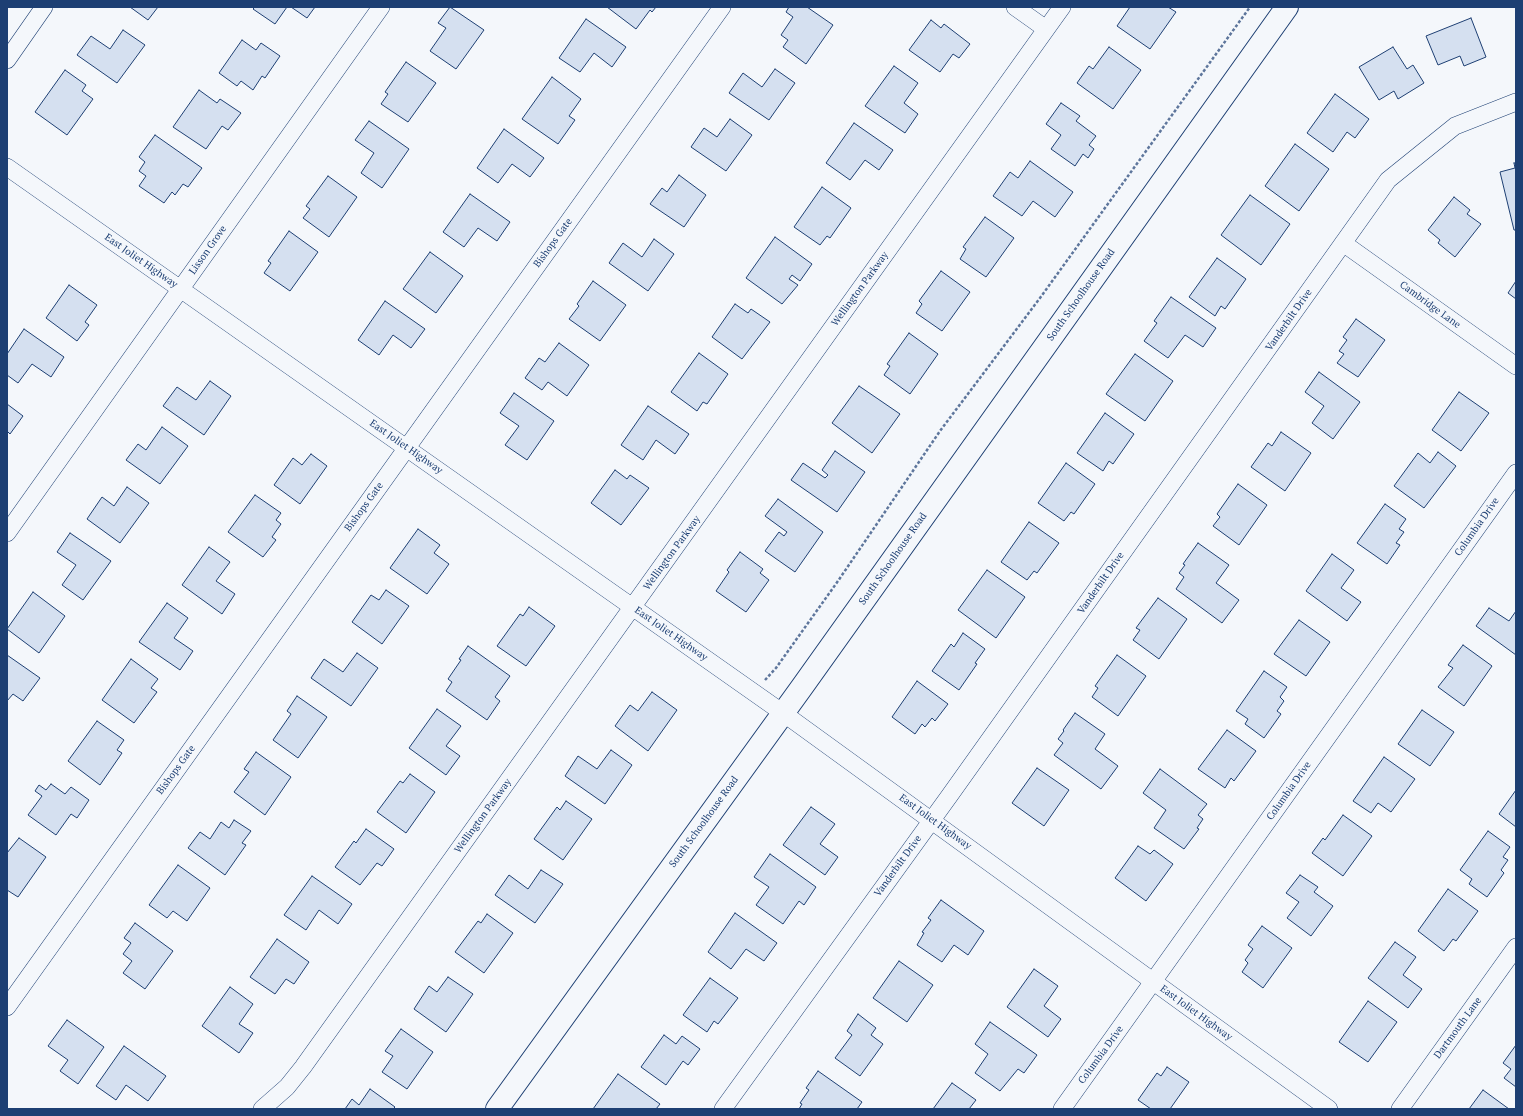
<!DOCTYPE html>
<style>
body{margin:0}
#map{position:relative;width:1523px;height:1116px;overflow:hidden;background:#f4f7fb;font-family:"PT Serif",serif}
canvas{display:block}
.frame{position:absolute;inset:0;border:8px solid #1d3f73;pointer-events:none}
</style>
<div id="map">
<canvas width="1523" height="1116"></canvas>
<div class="frame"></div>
</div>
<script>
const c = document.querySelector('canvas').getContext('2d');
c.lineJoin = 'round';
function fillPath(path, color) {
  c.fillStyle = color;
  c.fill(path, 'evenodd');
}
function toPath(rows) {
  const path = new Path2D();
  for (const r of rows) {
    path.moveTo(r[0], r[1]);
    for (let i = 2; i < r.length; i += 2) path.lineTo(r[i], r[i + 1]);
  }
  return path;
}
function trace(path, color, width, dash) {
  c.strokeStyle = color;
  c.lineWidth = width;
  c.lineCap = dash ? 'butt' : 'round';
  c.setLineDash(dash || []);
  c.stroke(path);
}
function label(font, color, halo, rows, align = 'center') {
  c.font = font + ' "PT Serif",serif';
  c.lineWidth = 3;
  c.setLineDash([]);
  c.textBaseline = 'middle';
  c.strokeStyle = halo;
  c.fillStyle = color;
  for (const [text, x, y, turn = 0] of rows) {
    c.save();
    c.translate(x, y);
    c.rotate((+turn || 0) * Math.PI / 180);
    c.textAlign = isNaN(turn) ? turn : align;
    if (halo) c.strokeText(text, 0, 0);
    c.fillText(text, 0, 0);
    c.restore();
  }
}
const building = toPath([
 [130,7,158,7,148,20,130,7],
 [255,7,287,7,275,24,253,9,255,7],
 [291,7,315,7,307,18,291,7],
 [450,7,484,30,456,69,430,51,446,28,438,23,450,7],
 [607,7,656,7,652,12,650,10,636,29,607,7],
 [789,7,807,7,833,25,806,64,783,47,788,40,781,35,793,17,786,12,789,7],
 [1130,7,1168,7,1176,12,1150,49,1117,26,1130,7],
 [1471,18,1486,57,1464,66,1460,56,1438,65,1426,36,1471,18],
 [586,19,626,47,612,67,594,53,580,72,559,58,586,19],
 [931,20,941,28,944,24,970,44,959,58,953,54,940,72,909,50,931,20],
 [123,30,145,45,117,83,77,55,91,36,110,49,123,30],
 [242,40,256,50,261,43,280,56,265,78,262,76,253,90,241,81,237,86,219,73,242,40],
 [1109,47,1141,70,1113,109,1077,83,1089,66,1093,69,1109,47],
 [1393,47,1407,69,1413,65,1424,83,1398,99,1394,91,1379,100,1359,67,1393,47],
 [406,62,436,83,408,122,381,104,388,94,385,92,406,62],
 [894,66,918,83,904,103,918,114,905,133,865,106,894,66],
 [775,69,795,83,769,120,729,93,743,73,762,87,775,69],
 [65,70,86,85,82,91,93,99,67,135,35,112,65,70],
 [552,77,581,99,569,116,575,120,558,144,522,119,552,77],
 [199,90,217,103,220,99,241,113,228,130,222,126,206,149,173,127,199,90],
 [1335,94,1369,119,1355,138,1347,132,1333,152,1307,133,1335,94],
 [1061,103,1080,116,1076,121,1096,136,1089,145,1094,149,1088,158,1083,154,1075,166,1051,149,1061,135,1046,124,1061,103],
 [730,119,752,135,726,171,691,147,704,128,717,137,730,119],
 [369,121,409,149,382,188,361,173,374,153,355,140,369,121],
 [854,123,893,150,879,170,865,160,850,180,826,163,854,123],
 [504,129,544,158,530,177,512,164,498,183,477,168,504,129],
 [155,135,202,168,188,187,183,184,175,195,172,192,164,203,139,186,146,176,139,171,145,162,139,157,155,135],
 [1295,144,1329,169,1299,211,1265,186,1295,144],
 [1030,161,1073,192,1055,217,1033,201,1022,216,993,196,1010,172,1018,178,1030,161],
 [1514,163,1516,163,1516,230,1514,230,1500,172,1515,168,1514,163],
 [679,175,706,195,684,227,650,204,662,188,667,192,679,175],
 [328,176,357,197,329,237,303,218,310,209,306,206,328,176],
 [822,187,851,208,830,238,827,236,820,245,794,227,822,187],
 [470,194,510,222,497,241,478,228,464,247,443,232,470,194],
 [1250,195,1290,224,1261,265,1221,235,1250,195],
 [1454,197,1470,210,1467,214,1481,224,1455,257,1438,243,1440,240,1428,230,1454,197],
 [985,217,1014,238,986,277,960,259,966,249,963,247,985,217],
 [289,231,318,252,290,291,264,273,271,263,268,261,289,231],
 [775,237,812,264,800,281,792,275,789,279,798,285,782,304,746,278,775,237],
 [654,239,674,254,648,291,609,263,623,243,642,257,654,239],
 [430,252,463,276,436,313,403,289,430,252],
 [1217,258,1246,279,1225,309,1221,306,1215,316,1189,297,1217,258],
 [941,271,970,292,942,331,916,313,922,304,919,301,941,271],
 [593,281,626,305,600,341,569,319,579,306,577,304,593,281],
 [1516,281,1516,299,1508,293,1516,281],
 [69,285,97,305,85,322,89,325,77,341,46,318,69,285],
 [1171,297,1216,328,1203,347,1185,335,1168,358,1144,341,1157,323,1154,321,1171,297],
 [385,301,425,329,411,348,393,335,379,355,358,340,385,301],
 [735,304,748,313,751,309,770,322,742,359,712,337,735,304],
 [1356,319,1385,340,1358,377,1337,363,1344,354,1339,351,1347,340,1343,337,1356,319],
 [24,329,64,357,51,377,32,364,18,383,7,375,7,354,24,329],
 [909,333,938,354,910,394,884,375,890,366,887,364,909,333],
 [559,343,589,365,567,396,548,382,542,390,525,378,539,358,545,362,559,343],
 [699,353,728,374,707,404,703,402,697,411,671,392,699,353],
 [1135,354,1173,381,1145,421,1106,394,1135,354],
 [1319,372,1360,402,1333,439,1312,423,1324,406,1305,392,1319,372],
 [210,381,231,396,204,435,163,406,177,387,196,400,210,381],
 [859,386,900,414,872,453,832,423,859,386],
 [1459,392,1489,413,1461,451,1432,430,1459,392],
 [514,393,554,421,527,460,505,445,519,426,500,413,514,393],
 [7,404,23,416,10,434,7,431,7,404],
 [648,406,689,434,675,454,656,440,643,460,621,445,648,406],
 [1105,413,1134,434,1113,464,1109,461,1103,471,1077,453,1105,413],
 [162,427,188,446,160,484,126,460,138,444,146,450,162,427],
 [1281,432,1311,453,1285,491,1251,467,1268,443,1272,446,1281,432],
 [835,451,865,472,837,512,791,480,803,463,825,478,828,475,822,470,835,451],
 [1438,452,1456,466,1424,508,1394,486,1418,453,1430,463,1438,452],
 [311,454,327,466,300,504,274,485,293,458,302,465,311,454],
 [1066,463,1095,484,1074,514,1071,512,1064,521,1038,503,1066,463],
 [615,470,627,479,630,475,649,488,621,525,591,503,615,470],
 [1238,484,1267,505,1239,545,1213,526,1220,517,1217,514,1238,484],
 [127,487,149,503,120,543,87,519,102,497,114,506,127,487],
 [255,495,281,513,276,520,281,524,272,537,276,540,263,557,228,532,255,495],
 [778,499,823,532,795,572,765,551,779,532,784,536,787,532,765,516,778,499],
 [1385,504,1406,519,1399,529,1404,532,1396,543,1400,545,1387,564,1357,543,1385,504],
 [1029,522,1059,543,1037,573,1034,571,1027,580,1001,562,1029,522],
 [418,529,440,545,434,553,449,564,427,594,390,568,418,529],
 [70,533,111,561,83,600,62,585,76,565,57,552,70,533],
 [1198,543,1229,565,1216,583,1239,600,1222,623,1176,589,1184,577,1179,573,1185,565,1183,564,1198,543],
 [209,547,230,562,216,581,235,594,222,614,182,585,209,547],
 [740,552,763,569,760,573,769,580,746,612,716,591,729,572,727,570,740,552],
 [1332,554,1354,570,1341,588,1361,602,1347,621,1306,591,1332,554],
 [987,570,1025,597,996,638,958,610,987,570],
 [386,590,409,606,382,644,352,622,371,595,379,600,386,590],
 [33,592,65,616,39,653,7,629,33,592],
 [1158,598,1187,619,1159,659,1133,640,1140,630,1136,628,1158,598],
 [167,603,188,618,174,638,193,651,180,670,139,642,167,603],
 [529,607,555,626,526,666,497,646,520,614,523,616,529,607],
 [1489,608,1509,621,1516,611,1516,655,1476,626,1489,608],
 [1299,620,1330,642,1306,676,1274,654,1299,620],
 [963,633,985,649,975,663,977,664,959,690,932,671,951,644,954,647,963,633],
 [1463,645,1492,666,1464,706,1438,687,1453,668,1448,665,1463,645],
 [468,646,510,676,495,697,500,701,487,720,446,691,452,682,448,679,461,660,459,659,468,646],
 [357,653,378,668,351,706,311,678,324,659,343,672,357,653],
 [7,655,40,678,23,701,13,694,7,701,7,655],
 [1117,655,1146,676,1118,716,1092,697,1098,688,1095,686,1117,655],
 [131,659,158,679,151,688,157,692,134,723,102,700,131,659],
 [1264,671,1287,687,1280,697,1284,701,1277,711,1281,714,1264,738,1245,724,1248,719,1236,711,1264,671],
 [917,681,948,704,935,721,932,718,925,727,922,724,915,734,892,717,917,681],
 [652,692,677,710,648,751,615,726,630,705,638,711,652,692],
 [297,696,327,717,298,758,273,740,291,714,287,711,297,696],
 [437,709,461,726,446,746,460,756,446,775,409,748,437,709],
 [1422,710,1454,732,1430,766,1398,744,1422,710],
 [1075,713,1105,734,1095,749,1118,766,1101,789,1054,755,1063,743,1058,739,1064,731,1063,730,1075,713],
 [97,721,124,740,117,750,122,753,100,785,68,761,97,721],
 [1227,730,1256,751,1234,781,1231,778,1225,788,1198,769,1227,730],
 [611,750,632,765,605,804,565,776,578,756,597,769,611,750],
 [256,752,291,777,265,815,234,792,249,772,244,769,256,752],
 [1384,757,1415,779,1391,812,1378,803,1371,813,1353,801,1384,757],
 [1037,768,1069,790,1044,826,1012,803,1037,768],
 [1160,769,1207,804,1198,815,1203,819,1197,828,1199,829,1184,849,1154,828,1166,810,1143,793,1160,769],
 [410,774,435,792,406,833,377,812,400,781,403,783,410,774],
 [51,784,65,794,71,787,89,800,77,818,71,814,56,835,28,815,42,796,35,791,39,785,46,790,51,784],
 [1516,790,1516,827,1499,814,1516,790],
 [566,801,592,819,563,860,534,839,557,807,560,810,566,801],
 [811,807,835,824,820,844,838,857,825,875,783,845,811,807],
 [1343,815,1372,836,1343,876,1312,853,1323,838,1325,840,1343,815],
 [234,820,251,831,242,843,246,845,225,875,188,848,200,832,210,839,221,822,229,828,234,820],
 [366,829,394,849,382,866,377,863,360,885,335,867,354,841,356,843,366,829],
 [1488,831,1510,847,1503,857,1508,860,1501,870,1504,873,1487,897,1469,884,1472,879,1460,870,1488,831],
 [19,838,46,857,18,897,7,890,7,853,19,838],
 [1138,846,1150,854,1154,850,1173,864,1146,901,1115,878,1138,846],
 [770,854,816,887,804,905,799,901,783,924,756,905,769,887,754,877,770,854],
 [178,865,210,888,187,921,173,911,167,918,149,905,178,865],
 [541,870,563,884,535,923,495,895,509,875,528,889,541,870],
 [1300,875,1318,887,1314,892,1333,906,1311,936,1287,918,1299,902,1286,893,1300,875],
 [312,876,352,904,338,924,319,910,306,930,284,915,312,876],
 [1448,889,1478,911,1456,941,1453,939,1444,951,1418,931,1448,889],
 [941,900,984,931,968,955,954,945,942,962,917,945,924,933,922,932,931,920,928,918,941,900],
 [735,913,777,943,764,961,746,949,731,969,708,952,735,913],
 [487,914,513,933,484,973,455,952,478,921,481,923,487,914],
 [135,923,173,951,145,989,123,973,132,961,123,954,131,943,124,938,135,923],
 [1262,926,1292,948,1263,988,1242,972,1248,963,1245,960,1253,949,1248,945,1262,926],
 [277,939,309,962,294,984,286,979,275,994,250,977,277,939],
 [1395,942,1416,957,1403,975,1422,989,1408,1008,1368,978,1395,942],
 [899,961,933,985,907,1022,873,998,899,961],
 [1034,969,1058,986,1044,1006,1061,1019,1048,1037,1007,1007,1034,969],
 [448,977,473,994,446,1032,414,1009,429,986,437,992,448,977],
 [710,978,738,998,718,1024,714,1021,707,1032,683,1015,710,978],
 [230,987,253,1004,239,1024,253,1033,239,1053,202,1026,230,987],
 [1368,1001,1397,1022,1368,1062,1339,1042,1368,1001],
 [858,1014,876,1028,871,1035,883,1044,860,1076,835,1058,852,1035,847,1031,858,1014],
 [67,1020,104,1047,78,1084,60,1071,68,1060,48,1046,67,1020],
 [990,1022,1037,1055,1024,1073,1018,1069,1000,1091,975,1073,988,1054,975,1044,990,1022],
 [401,1029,433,1052,407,1089,382,1072,393,1056,385,1051,401,1029],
 [664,1035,676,1044,682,1036,700,1049,688,1065,683,1061,666,1085,641,1067,664,1035],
 [1516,1045,1516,1087,1504,1078,1511,1069,1503,1063,1516,1045],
 [124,1046,166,1076,148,1101,126,1085,116,1100,96,1086,124,1046],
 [1167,1067,1189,1082,1170,1109,1151,1109,1138,1100,1157,1073,1161,1076,1167,1067],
 [818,1071,862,1102,857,1109,799,1109,802,1104,800,1103,809,1090,806,1088,818,1071],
 [618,1074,660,1104,656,1109,593,1109,618,1074],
 [952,1083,976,1100,969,1109,933,1109,952,1083],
 [370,1089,395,1107,393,1109,345,1109,352,1099,359,1105,370,1089],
 [1483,1090,1509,1109,1469,1109,1483,1090]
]);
const path = toPath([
 [765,680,776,668,838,581,940,431,1040,298,1250,7]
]);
const street = toPath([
 [1015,7,1046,29],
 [7,60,44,7],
 [7,167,783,713,1329,1109],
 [1343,243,1516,366],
 [7,533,381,7],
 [7,1007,722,7],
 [262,1109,287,1087,303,1067,1062,7],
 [723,1109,950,795,1388,180,1455,126,1516,102],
 [1062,1109,1516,473],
 [1400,1109,1516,947]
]);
const secondary = toPath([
 [497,1109,802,687,1287,7]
]);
const streetNames = [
 ["Bishops Gate",553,243,-54],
 ["Lisson Grove",208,250,-55],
 ["East Joliet Highway",141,261,35],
 ["Wellington Parkway",860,289,-54],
 ["South Schoolhouse Road",1081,295,-55],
 ["Cambridge Lane",1430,305,36],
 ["Vanderbilt Drive",1289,320,-55],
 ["East Joliet Highway",406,447,35],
 ["Bishops Gate",364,507,-54],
 ["Columbia Drive",1477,527,-55],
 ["Wellington Parkway",672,553,-54],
 ["South Schoolhouse Road",893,559,-55],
 ["Vanderbilt Drive",1101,583,-55],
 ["East Joliet Highway",671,634,35],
 ["Bishops Gate",176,770,-54],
 ["Columbia Drive",1289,791,-55],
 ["Wellington Parkway",483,816,-54],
 ["South Schoolhouse Road",704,822,-54],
 ["East Joliet Highway",935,822,36],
 ["Vanderbilt Drive",898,866,-54],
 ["East Joliet Highway",1196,1013,36],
 ["Dartmouth Lane",1458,1028,-54],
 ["Columbia Drive",1101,1055,-54]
];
fillPath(building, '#d5e0f0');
trace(building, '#1d3f73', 1);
trace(street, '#1d3f73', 18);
trace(secondary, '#1d3f73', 24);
trace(path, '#5e769c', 2.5, [3, 2]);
trace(street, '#f4f7fb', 17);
trace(secondary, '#f4f7fb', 22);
label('10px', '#1d3f73', '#f4f7fb', streetNames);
</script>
